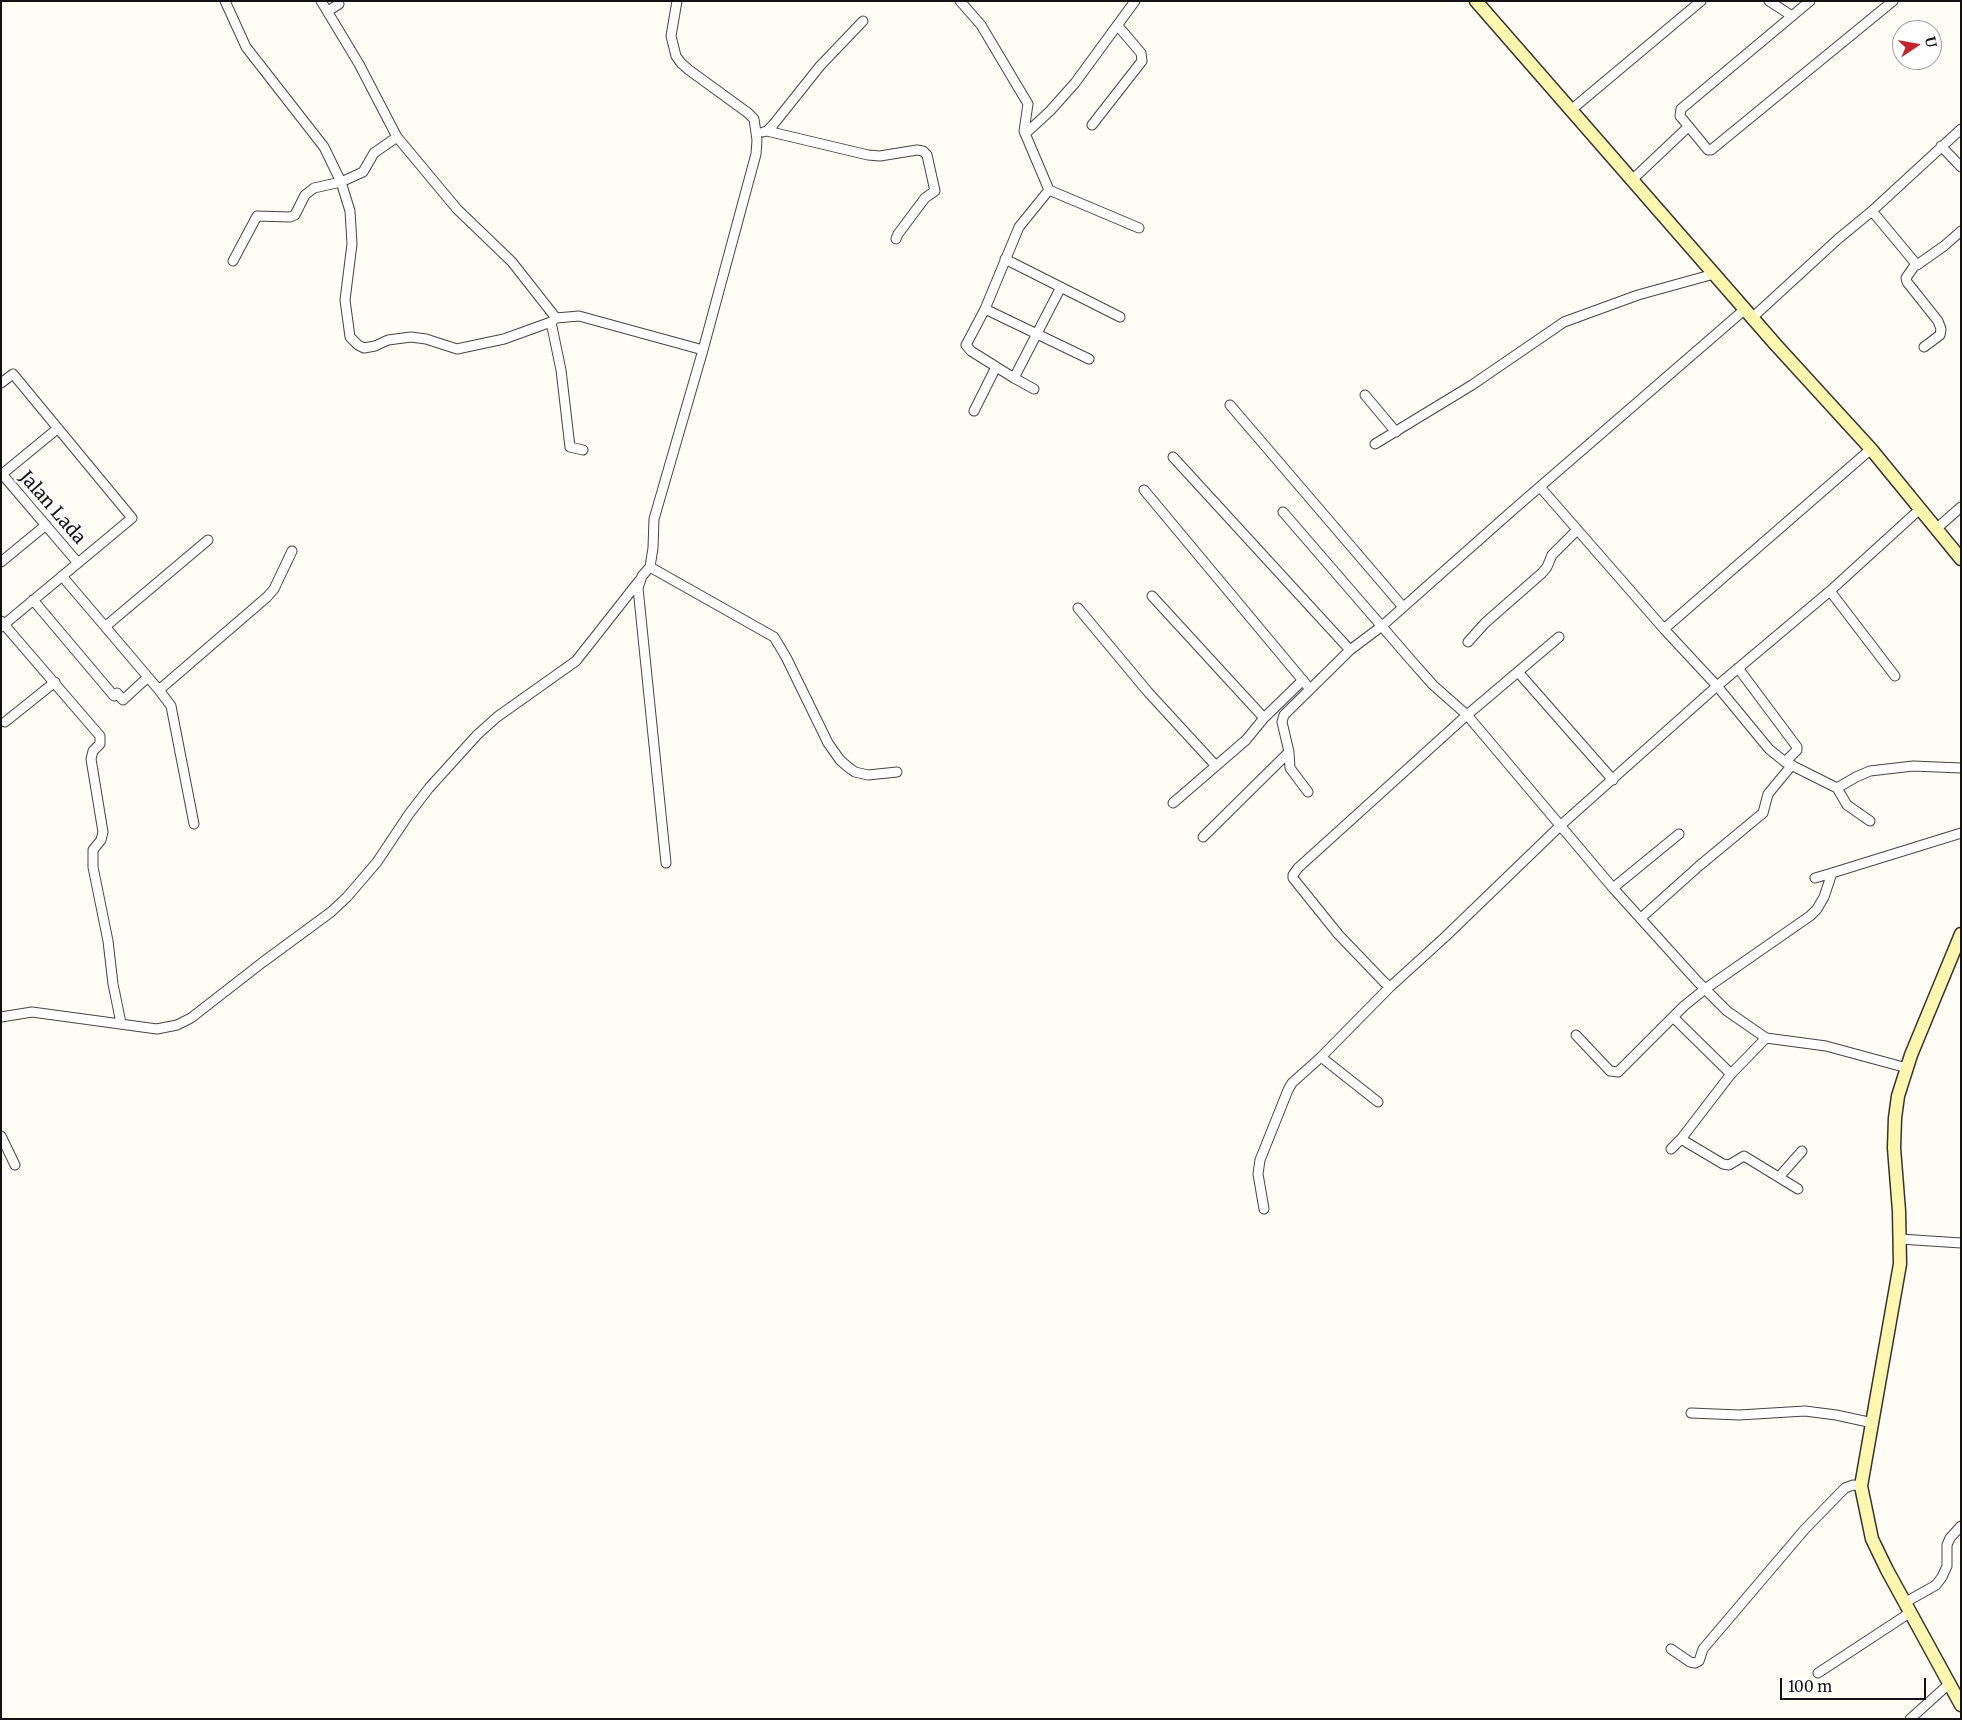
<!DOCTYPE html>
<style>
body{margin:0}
#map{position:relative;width:1962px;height:1720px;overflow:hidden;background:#fffdf5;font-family:Merriweather,serif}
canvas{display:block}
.frame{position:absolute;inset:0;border:2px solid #111;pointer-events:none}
.north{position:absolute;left:1892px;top:20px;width:50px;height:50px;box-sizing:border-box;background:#fff;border:1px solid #a0a0a0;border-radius:50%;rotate:78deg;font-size:14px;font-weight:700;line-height:20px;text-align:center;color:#111}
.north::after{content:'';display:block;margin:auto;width:18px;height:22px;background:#c4262e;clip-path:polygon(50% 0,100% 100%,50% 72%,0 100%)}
.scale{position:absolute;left:1780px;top:1678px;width:146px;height:22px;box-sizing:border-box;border:2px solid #111;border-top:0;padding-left:6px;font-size:15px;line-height:18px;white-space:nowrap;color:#111;-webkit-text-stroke:4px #fff;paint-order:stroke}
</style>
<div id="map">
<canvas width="1962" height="1720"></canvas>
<div class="frame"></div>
<div class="north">U</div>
<div class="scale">100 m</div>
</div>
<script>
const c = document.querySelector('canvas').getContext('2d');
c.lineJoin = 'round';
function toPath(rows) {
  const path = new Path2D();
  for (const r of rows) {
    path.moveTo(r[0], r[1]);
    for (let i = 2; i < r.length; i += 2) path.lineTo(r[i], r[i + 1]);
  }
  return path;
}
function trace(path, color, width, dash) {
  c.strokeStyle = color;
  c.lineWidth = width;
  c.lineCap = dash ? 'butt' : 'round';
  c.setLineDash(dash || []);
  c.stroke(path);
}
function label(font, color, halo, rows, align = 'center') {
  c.font = font + ' Merriweather,serif';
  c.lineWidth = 5;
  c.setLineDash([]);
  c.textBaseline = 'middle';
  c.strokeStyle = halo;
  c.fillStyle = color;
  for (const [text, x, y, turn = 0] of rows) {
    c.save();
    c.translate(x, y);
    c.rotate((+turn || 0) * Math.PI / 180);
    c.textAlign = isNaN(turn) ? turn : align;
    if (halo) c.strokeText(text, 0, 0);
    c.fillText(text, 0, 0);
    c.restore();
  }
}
const minor = toPath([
 [225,1,246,47,324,147,341,182,350,211,352,244,345,300,350,337,358,345,364,348,375,346,388,340,411,337,426,339,457,349,504,339,551,322,556,318,579,316,703,350],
 [321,1,359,64,397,137,457,209,512,262,556,318],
 [960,1,981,25,1028,104,1024,131,1049,190,1019,227,985,309,966,345,971,351,1014,378,1034,389],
 [1769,1,1792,16],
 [1810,1,1681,109,1680,116,1708,150,1711,150,1893,1],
 [328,11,339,4],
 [1571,110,1701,1],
 [1092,125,1142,61,1141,53,1118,26],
 [767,131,868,155,880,156,917,150,923,151,927,155,935,191,925,198,898,234,896,239],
 [763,132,767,131,773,125,820,66,863,21],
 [1025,134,1050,111,1075,83,1135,1],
 [1941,146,1961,167],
 [1632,180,1688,127],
 [1049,190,1139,228],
 [1872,211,1917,265,1944,246,1961,231],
 [1005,259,1120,317],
 [233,261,257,216,290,217,295,215,305,195,314,188,341,182,363,172,374,153,397,137],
 [1915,265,1906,278,1907,282,1938,321,1941,329,1940,335,1924,347],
 [985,309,1089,359],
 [1753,317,1838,239,1872,211,1961,129],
 [551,322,561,370,570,447,583,450],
 [1014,378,1061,287],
 [1,383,13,374,132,518,1,627],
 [1365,395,1396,432],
 [1230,405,1403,607],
 [974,411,996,367],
 [1375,444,1472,385,1564,322,1638,295,1714,274],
 [1173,457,1350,650],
 [2,474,78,563],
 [1,475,57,429],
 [1540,487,1664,629,1717,686,1769,749,1785,762,1837,788,1847,805,1870,821],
 [1144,490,1310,689],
 [1283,512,1410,659,1433,685,1467,715,1613,888,1697,981,1727,1011,1766,1038,1826,1046,1907,1068],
 [1936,529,1961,507],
 [1,562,46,525],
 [650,567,774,637,786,657,828,743,840,760,848,767,855,772,868,775,897,772],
 [62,576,159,690,171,706,194,824],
 [1830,591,1895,676],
 [1152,596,1264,718,1303,680],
 [33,600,114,696,117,693,123,700,148,677],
 [1078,608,1148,692,1216,766],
 [1,621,100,736,100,744,93,751,91,759,103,832,101,840,93,850,93,867,108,941,113,984,121,1023],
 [106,626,208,540],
 [1664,629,1871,449],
 [1468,642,1485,623,1542,573,1547,567,1552,555,1577,530],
 [1738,668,1797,747,1797,750,1785,762],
 [1518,672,1613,780],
 [159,690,267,597,274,589,292,551],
 [5,722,55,682],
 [1837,788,1856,777,1870,771,1913,766,1961,768],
 [1308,792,1290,768,1289,752,1282,722,1284,715,1350,650,1382,626,1513,510,1744,310],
 [1173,803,1246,740,1264,718],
 [1203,837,1289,752],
 [666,863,638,588,642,576,650,567,653,548,654,519,703,350,756,154,757,140,754,119,748,113,689,70,681,63,676,56,671,36,677,1],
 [1815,878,1832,873],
 [1613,888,1679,834],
 [1641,918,1699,866,1763,813,1768,794,1792,765],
 [1390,987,1384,982,1338,934,1293,878,1293,875,1298,868,1467,715,1559,637],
 [1,1017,32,1012,157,1029,177,1025,191,1018,263,962,331,912,347,897,377,862,409,814,429,788,477,735,497,717,576,661,639,581],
 [1673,1017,1731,1074],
 [1576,1035,1610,1071,1618,1072,1684,1006,1705,989,1810,916,1817,909,1824,897,1832,873,1961,833],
 [1321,1057,1378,1102],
 [1,1136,15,1165],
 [1681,1139,1723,1164,1729,1165,1744,1156,1798,1189],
 [1671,1149,1681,1139,1731,1074,1766,1038],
 [1779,1177,1802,1151],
 [1264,1209,1258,1174,1260,1160,1288,1090,1292,1083,1321,1057,1390,987,1445,937,1561,825,1717,686,1830,591,1920,509],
 [1900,1239,1961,1243],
 [1691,1413,1739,1415,1805,1411,1836,1415,1873,1423],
 [1906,1602,1936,1585,1942,1577,1947,1566,1947,1545,1950,1538,1961,1526],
 [1671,1649,1690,1662,1695,1663,1699,1661,1703,1649,1805,1529,1845,1488,1853,1485,1861,1486],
 [1818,1673,1911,1612],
 [1910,1719,1949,1684]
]);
const secondary = toPath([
 [1476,1,1776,345,1871,449,1961,559],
 [1961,934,1911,1055,1898,1096,1895,1118,1894,1148,1899,1211,1900,1264,1861,1486,1872,1539,1887,1570,1961,1705]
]);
const streetNames = [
 ["Jalan Lada",52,508,49]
];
trace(minor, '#444', 11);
trace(secondary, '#333', 15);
trace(minor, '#fff', 9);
trace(secondary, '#fff6b0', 12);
label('18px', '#111', '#fff', streetNames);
</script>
